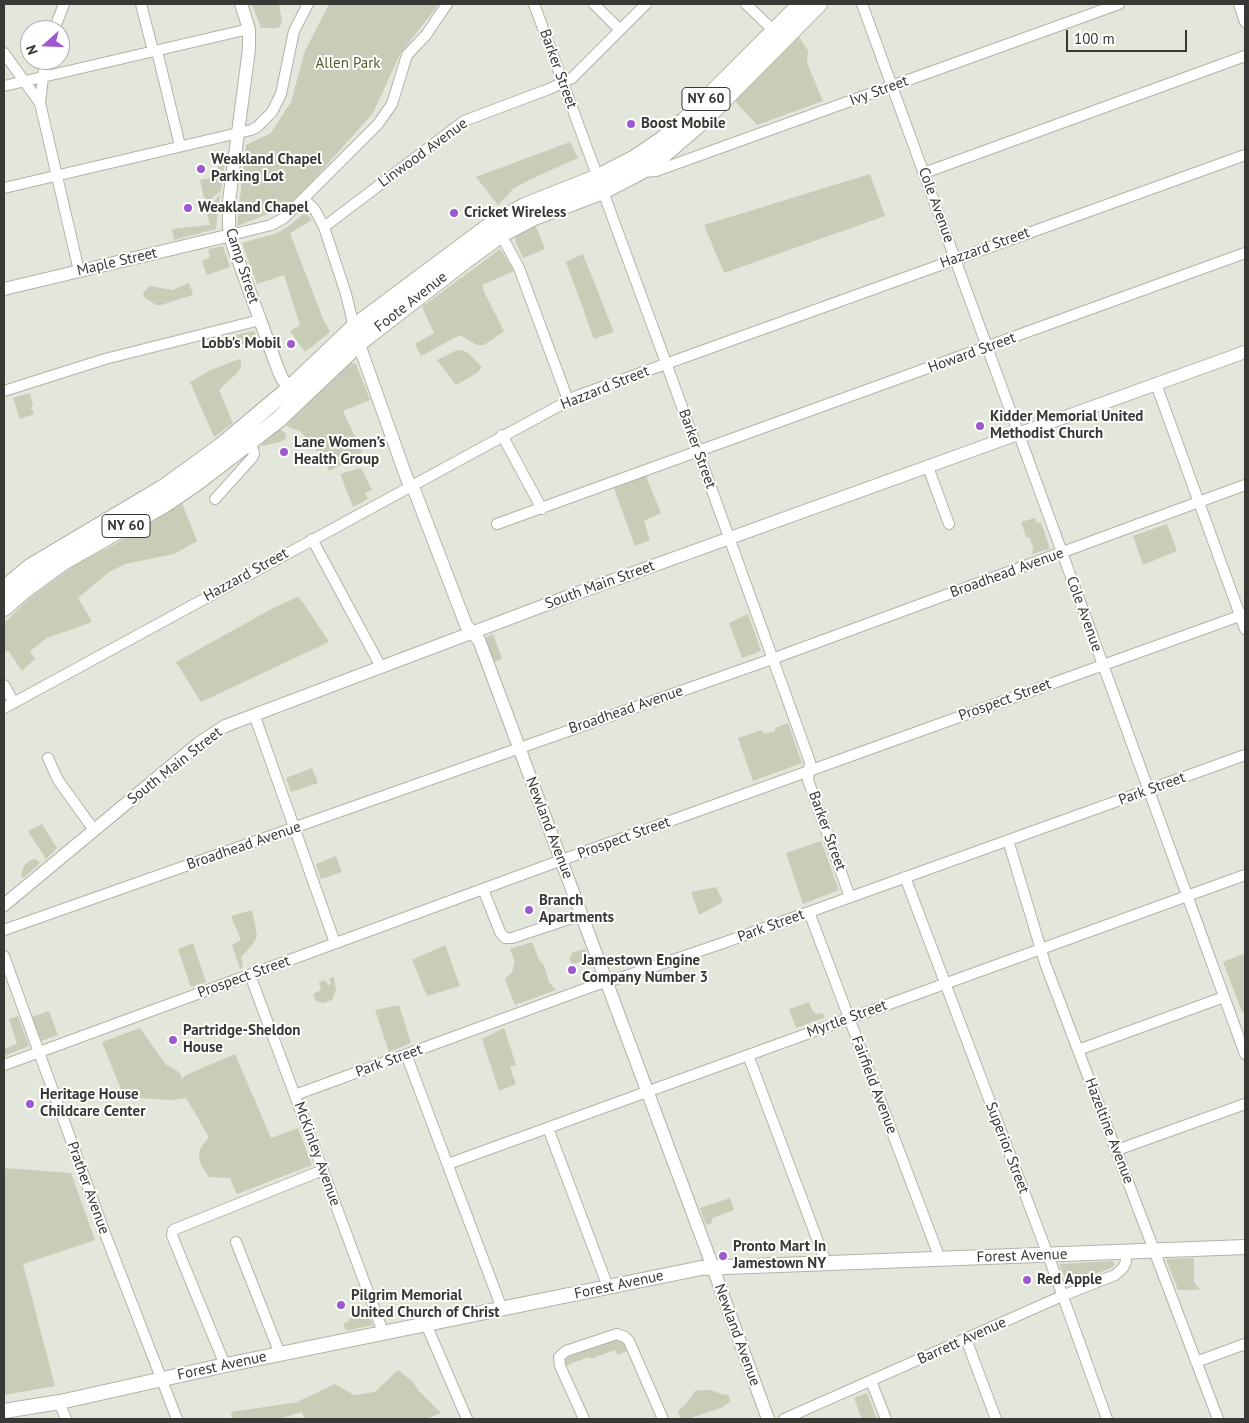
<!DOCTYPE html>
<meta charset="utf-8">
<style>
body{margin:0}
#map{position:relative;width:1249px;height:1423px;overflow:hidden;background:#e3e6da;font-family:"PT Sans",sans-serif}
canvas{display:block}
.frame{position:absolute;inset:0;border:5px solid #383934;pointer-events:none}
.north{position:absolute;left:20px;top:20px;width:50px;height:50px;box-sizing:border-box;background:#fff;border:1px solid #afb0ae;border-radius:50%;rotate:250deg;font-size:14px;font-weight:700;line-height:20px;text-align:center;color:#383934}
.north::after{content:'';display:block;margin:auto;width:18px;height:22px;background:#9d59cf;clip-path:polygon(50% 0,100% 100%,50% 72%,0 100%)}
.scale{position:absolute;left:1066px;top:30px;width:121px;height:22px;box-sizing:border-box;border:2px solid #383934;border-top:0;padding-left:6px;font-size:15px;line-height:18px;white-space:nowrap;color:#383934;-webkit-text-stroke:4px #fff;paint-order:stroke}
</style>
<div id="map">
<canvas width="1249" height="1423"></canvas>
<div class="frame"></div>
<div class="north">N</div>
<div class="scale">100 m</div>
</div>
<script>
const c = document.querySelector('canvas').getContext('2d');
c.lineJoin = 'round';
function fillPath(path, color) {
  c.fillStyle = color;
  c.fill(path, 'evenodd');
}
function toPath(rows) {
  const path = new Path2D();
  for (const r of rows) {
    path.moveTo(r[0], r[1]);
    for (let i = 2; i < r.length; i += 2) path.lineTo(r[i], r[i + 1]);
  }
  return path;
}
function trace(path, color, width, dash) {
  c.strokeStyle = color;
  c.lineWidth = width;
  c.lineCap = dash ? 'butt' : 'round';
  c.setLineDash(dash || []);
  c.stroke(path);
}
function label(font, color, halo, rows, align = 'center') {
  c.font = font + ' "PT Sans",sans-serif';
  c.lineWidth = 4;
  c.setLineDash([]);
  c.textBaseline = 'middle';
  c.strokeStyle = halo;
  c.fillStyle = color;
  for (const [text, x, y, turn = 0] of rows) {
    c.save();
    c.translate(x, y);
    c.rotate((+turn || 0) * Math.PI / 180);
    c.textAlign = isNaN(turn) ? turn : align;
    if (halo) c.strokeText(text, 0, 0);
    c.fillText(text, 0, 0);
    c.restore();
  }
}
const green = toPath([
 [252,4,279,4,282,22,280,26,278,28,261,28],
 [329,4,439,4,400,54,373,113,291,205,237,226,246,145,271,133,291,102,305,51],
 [799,37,808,51,807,63,823,101,757,125,735,101],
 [570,142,578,158,529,180,513,189,498,205,476,177],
 [225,161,221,191,214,196,211,202,204,198,200,180,216,177,219,162],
 [870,174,885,216,724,273,704,225],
 [220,194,216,229,174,240,172,229,210,225,206,211],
 [303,214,308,215,312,220,290,233,323,319,330,332,305,352,290,331,300,325,284,275,257,284,242,243,278,233,289,226],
 [536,226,545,249,523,258,516,243,515,237],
 [223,246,230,267,207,275,202,261,210,257,208,249],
 [500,249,514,271,482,285,485,294,504,331,484,345,477,345,460,335,421,356,415,344,434,333,422,307],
 [583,254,614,332,594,339,566,262],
 [189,283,193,295,161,305,156,305,143,296,144,292,150,286,172,290],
 [254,331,257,338,239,345,236,335],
 [457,350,464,351,469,354,482,367,477,373,456,385,437,360],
 [239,359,241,361,241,367,238,372,219,390,233,423,214,437,190,382,211,370],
 [350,362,356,364,370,400,343,411,362,452,330,471,317,451,300,431,288,427,286,424],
 [30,393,33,405,31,408,34,414,20,419,13,398],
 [280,429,286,434,286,439,280,442,262,446,261,445],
 [361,468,372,490,365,493,368,499,353,507,340,474],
 [646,476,661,513,644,521,650,540,635,546,614,488],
 [182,503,197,541,174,554,125,564,109,572,78,598,92,622,47,638,30,651,35,659,22,671,8,650,4,653,4,623,30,598,75,565,117,543],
 [1035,518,1037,523,1041,522,1050,549,1032,554,1033,548,1030,538,1026,537,1021,522],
 [1167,524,1177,551,1143,565,1133,536],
 [298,597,304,604,329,642,201,702,176,662,273,608],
 [748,614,761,651,742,658,729,623],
 [493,634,502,659,494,662,485,638],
 [788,723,802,763,753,781,738,738,762,730,764,734,775,731,775,728],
 [312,768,318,783,291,792,286,778],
 [42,824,57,848,46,859,28,831],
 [821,841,839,890,803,904,786,853],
 [336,856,342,872,321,879,316,864],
 [33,859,36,859,40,863,23,878,21,875,25,864],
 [716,887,723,902,699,915,691,892],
 [252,910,257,936,252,945,241,957,243,967,240,969,232,945,241,940,231,916],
 [532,942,540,962,544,965,549,982,556,990,515,1005,505,979,512,972,515,962,510,949],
 [193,943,206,982,191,987,178,949],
 [445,945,460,986,427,996,412,960],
 [585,949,590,962,583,964,580,962,572,964,569,958,572,956,571,953],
 [1245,953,1245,1012,1242,1012,1223,962],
 [334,977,336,990,332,1000,323,1003,316,1001,313,994,321,990,319,982,325,980,328,985,331,984,329,978],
 [809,1002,813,1012,815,1012,816,1014,823,1013,824,1018,796,1028,789,1009],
 [399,1005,411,1043,389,1052,375,1010],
 [49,1011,58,1035,41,1041,32,1017],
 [18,1016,29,1046,4,1056,4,1049,17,1044,9,1019],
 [140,1028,166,1065,170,1066,180,1073,182,1079,186,1075,235,1054,271,1138,298,1128,312,1165,237,1194,230,1178,209,1177,201,1165,199,1158,200,1149,209,1137,186,1098,170,1100,141,1098,126,1095,121,1090,102,1042],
 [504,1028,516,1065,510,1067,516,1084,499,1091,482,1039],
 [4,1168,71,1173,95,1240,23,1264,55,1386,4,1395],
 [730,1198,734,1210,712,1218,712,1223,706,1225,700,1208],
 [1194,1258,1194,1282,1200,1290,1178,1290,1166,1259],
 [1112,1261,1115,1263,1113,1267,1068,1285,1059,1264],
 [367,1310,373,1325,346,1331,343,1324,350,1320,349,1318],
 [614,1339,626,1343,629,1350,618,1355,615,1350,590,1359,588,1357,565,1366,565,1361,567,1357],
 [398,1370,413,1382,419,1391,441,1413,426,1419,304,1419,302,1412,278,1419,232,1419,231,1412,299,1402,299,1401,335,1384,354,1395,375,1392],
 [701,1390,711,1390,721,1394,729,1395,730,1402,721,1408,687,1419,680,1419,678,1411,686,1404,695,1391],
 [867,1393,877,1419,862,1419,854,1398]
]);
const minor = toPath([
 [141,4,153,51],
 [534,4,669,371,810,762,808,780,850,897],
 [594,4,620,30],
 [746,4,777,34],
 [862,4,1245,1054],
 [1239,4,1245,22],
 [54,30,64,4],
 [157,51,180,146],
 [4,53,40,103],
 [45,60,40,103,79,271],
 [4,86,249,29],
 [642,172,656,171,1119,4],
 [924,173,1245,56],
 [4,188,251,130,257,127,272,112,281,94,294,31,308,4],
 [304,199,315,210,324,227,346,294,354,327],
 [324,227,464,121,549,89,572,78,646,4],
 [497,231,506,244,519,268,568,400],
 [231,235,271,225,284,218,378,124,392,104,407,55,426,35,447,4],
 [1156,384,1245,629],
 [4,391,105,359,260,320],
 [502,435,542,509],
 [928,467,949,524],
 [215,499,252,458,254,454,253,449,245,439],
 [497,524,1245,253],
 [312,539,381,667],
 [4,685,14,703],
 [4,708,577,396,1245,155],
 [254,714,335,943],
 [48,758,58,780,94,830],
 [1008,840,1045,963,1218,1419],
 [905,877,1048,1255,1107,1419],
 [483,889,500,932,505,938,512,938,581,915],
 [809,912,937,1251,939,1259],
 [4,930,772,659,1245,485],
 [4,956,104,1231,177,1419],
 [250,975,383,1332],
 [1078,1050,1224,997],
 [406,1054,502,1309],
 [748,1055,826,1263],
 [4,1065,570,857,1245,614],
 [295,1095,593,986,623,977,723,943,1245,755],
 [548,1128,608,1287],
 [1117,1150,1245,1104],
 [448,1164,1245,875],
 [236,1242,280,1354],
 [426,1324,467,1419],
 [966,1339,996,1419],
 [1196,1362,1245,1344],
 [225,1365,175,1243,172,1235,173,1230,323,1170],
 [871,1381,886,1419],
 [59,1402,66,1419],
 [584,1419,560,1366,559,1357,566,1351,617,1334,625,1337,629,1341,663,1419],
 [784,1419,1062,1296,1115,1275,1123,1268,1126,1262,1125,1252]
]);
const tertiary = toPath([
 [241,4,249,29,249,49,229,201,229,227,232,243,279,372,283,380,296,394],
 [4,289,231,235],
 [356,336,407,479,415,492,466,625,479,640,708,1254,768,1419],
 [4,905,199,743,225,726,561,599,1245,352]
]);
const secondary = toPath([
 [4,1411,60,1402,221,1366,701,1268,1245,1247]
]);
const trunk = toPath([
 [4,589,30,567,166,486,221,446,290,388,354,327,492,224,525,206,598,177,635,158,663,139,685,120,801,4],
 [4,608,26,589,63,562,165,504,196,483,278,420,358,344,461,264,500,235,534,217,603,191,638,173,661,157,705,119,819,4]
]);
const markers = [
 [631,124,5,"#9d59cf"],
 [201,169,5,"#9d59cf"],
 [188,208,5,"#9d59cf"],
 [454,213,5,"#9d59cf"],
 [291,344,5,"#9d59cf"],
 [980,426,5,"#9d59cf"],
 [284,452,5,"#9d59cf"],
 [529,910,5,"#9d59cf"],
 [572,970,5,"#9d59cf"],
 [173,1040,5,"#9d59cf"],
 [30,1104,5,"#9d59cf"],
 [723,1256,5,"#9d59cf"],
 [1027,1280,5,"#9d59cf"],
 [341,1305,5,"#9d59cf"]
];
const shields = [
 [706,99,48],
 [126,526,48]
];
const shieldNames = [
 ["NY 60",706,99],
 ["NY 60",126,526]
];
const parkNames = [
 ["Allen Park",348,64]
];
const streetNames = [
 ["Barker Street",558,69,70],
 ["Ivy Street",879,91,-20],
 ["Linwood Avenue",423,153,-36],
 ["Cole Avenue",936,205,70],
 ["Hazzard Street",985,248,-20],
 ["Maple Street",117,262,-13],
 ["Camp Street",242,266,72],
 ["Foote Avenue",411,302,-38],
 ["Howard Street",972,353,-20],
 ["Hazzard Street",605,388,-22],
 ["Barker Street",697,449,70],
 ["Broadhead Avenue",1007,573,-20],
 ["Hazzard Street",246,575,-29],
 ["South Main Street",600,585,-20],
 ["Cole Avenue",1084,614,70],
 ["Prospect Street",1005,700,-20],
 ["Broadhead Avenue",626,710,-19],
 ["South Main Street",175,766,-38],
 ["Park Street",1152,789,-20],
 ["Newland Avenue",549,828,69],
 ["Barker Street",827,831,70],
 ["Prospect Street",624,838,-20],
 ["Broadhead Avenue",244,846,-19],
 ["Park Street",771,926,-20],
 ["Prospect Street",244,977,-20],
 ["Myrtle Street",847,1019,-20],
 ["Park Street",389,1061,-20],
 ["Fairfield Avenue",874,1085,69],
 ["Hazeltine Avenue",1109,1131,69],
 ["Superior Street",1007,1148,69],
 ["McKinley Avenue",317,1154,70],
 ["Prather Avenue",88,1188,70],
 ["Forest Avenue",1022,1256,-2],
 ["Forest Avenue",619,1285,-12],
 ["Newland Avenue",737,1335,70],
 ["Barrett Avenue",962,1341,-24],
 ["Forest Avenue",222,1366,-12]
];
const poiNames = [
 ["Boost Mobile",641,124],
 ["Weakland Chapel",211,160],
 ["Parking Lot",211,177],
 ["Weakland Chapel",198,208],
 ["Cricket Wireless",464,213],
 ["Lobb's Mobil",281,344,"right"],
 ["Kidder Memorial United",990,417],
 ["Methodist Church",990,434],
 ["Lane Women’s",294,443],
 ["Health Group",294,460],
 ["Branch",539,901],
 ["Apartments",539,918],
 ["Jamestown Engine",582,961],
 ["Company Number 3",582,978],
 ["Partridge-Sheldon",183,1031],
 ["House",183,1048],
 ["Heritage House",40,1095],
 ["Childcare Center",40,1112],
 ["Pronto Mart In",733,1247],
 ["Jamestown NY",733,1264],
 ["Red Apple",1037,1280],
 ["Pilgrim Memorial",351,1296],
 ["United Church of Christ",351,1313]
];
fillPath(green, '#c7cdb6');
trace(minor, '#b1b4a9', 12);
trace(tertiary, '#b1b4a9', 14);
trace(secondary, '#b1b4a9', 16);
trace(trunk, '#b1b4a9', 18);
trace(minor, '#fff', 10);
trace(tertiary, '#fff', 12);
trace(secondary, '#fff', 14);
trace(trunk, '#fff', 16);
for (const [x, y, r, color] of markers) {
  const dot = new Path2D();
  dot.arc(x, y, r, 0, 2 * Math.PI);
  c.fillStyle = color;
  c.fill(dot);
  trace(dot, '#fff', 2);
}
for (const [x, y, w] of shields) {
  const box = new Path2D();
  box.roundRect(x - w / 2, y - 11.5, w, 23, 4);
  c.fillStyle = '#fff';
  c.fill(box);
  trace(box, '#383934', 1);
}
label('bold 14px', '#383934', null, shieldNames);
label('15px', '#525c2c', '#fff', parkNames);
label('15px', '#383934', '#fff', streetNames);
label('bold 15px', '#383934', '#fff', poiNames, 'left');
</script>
